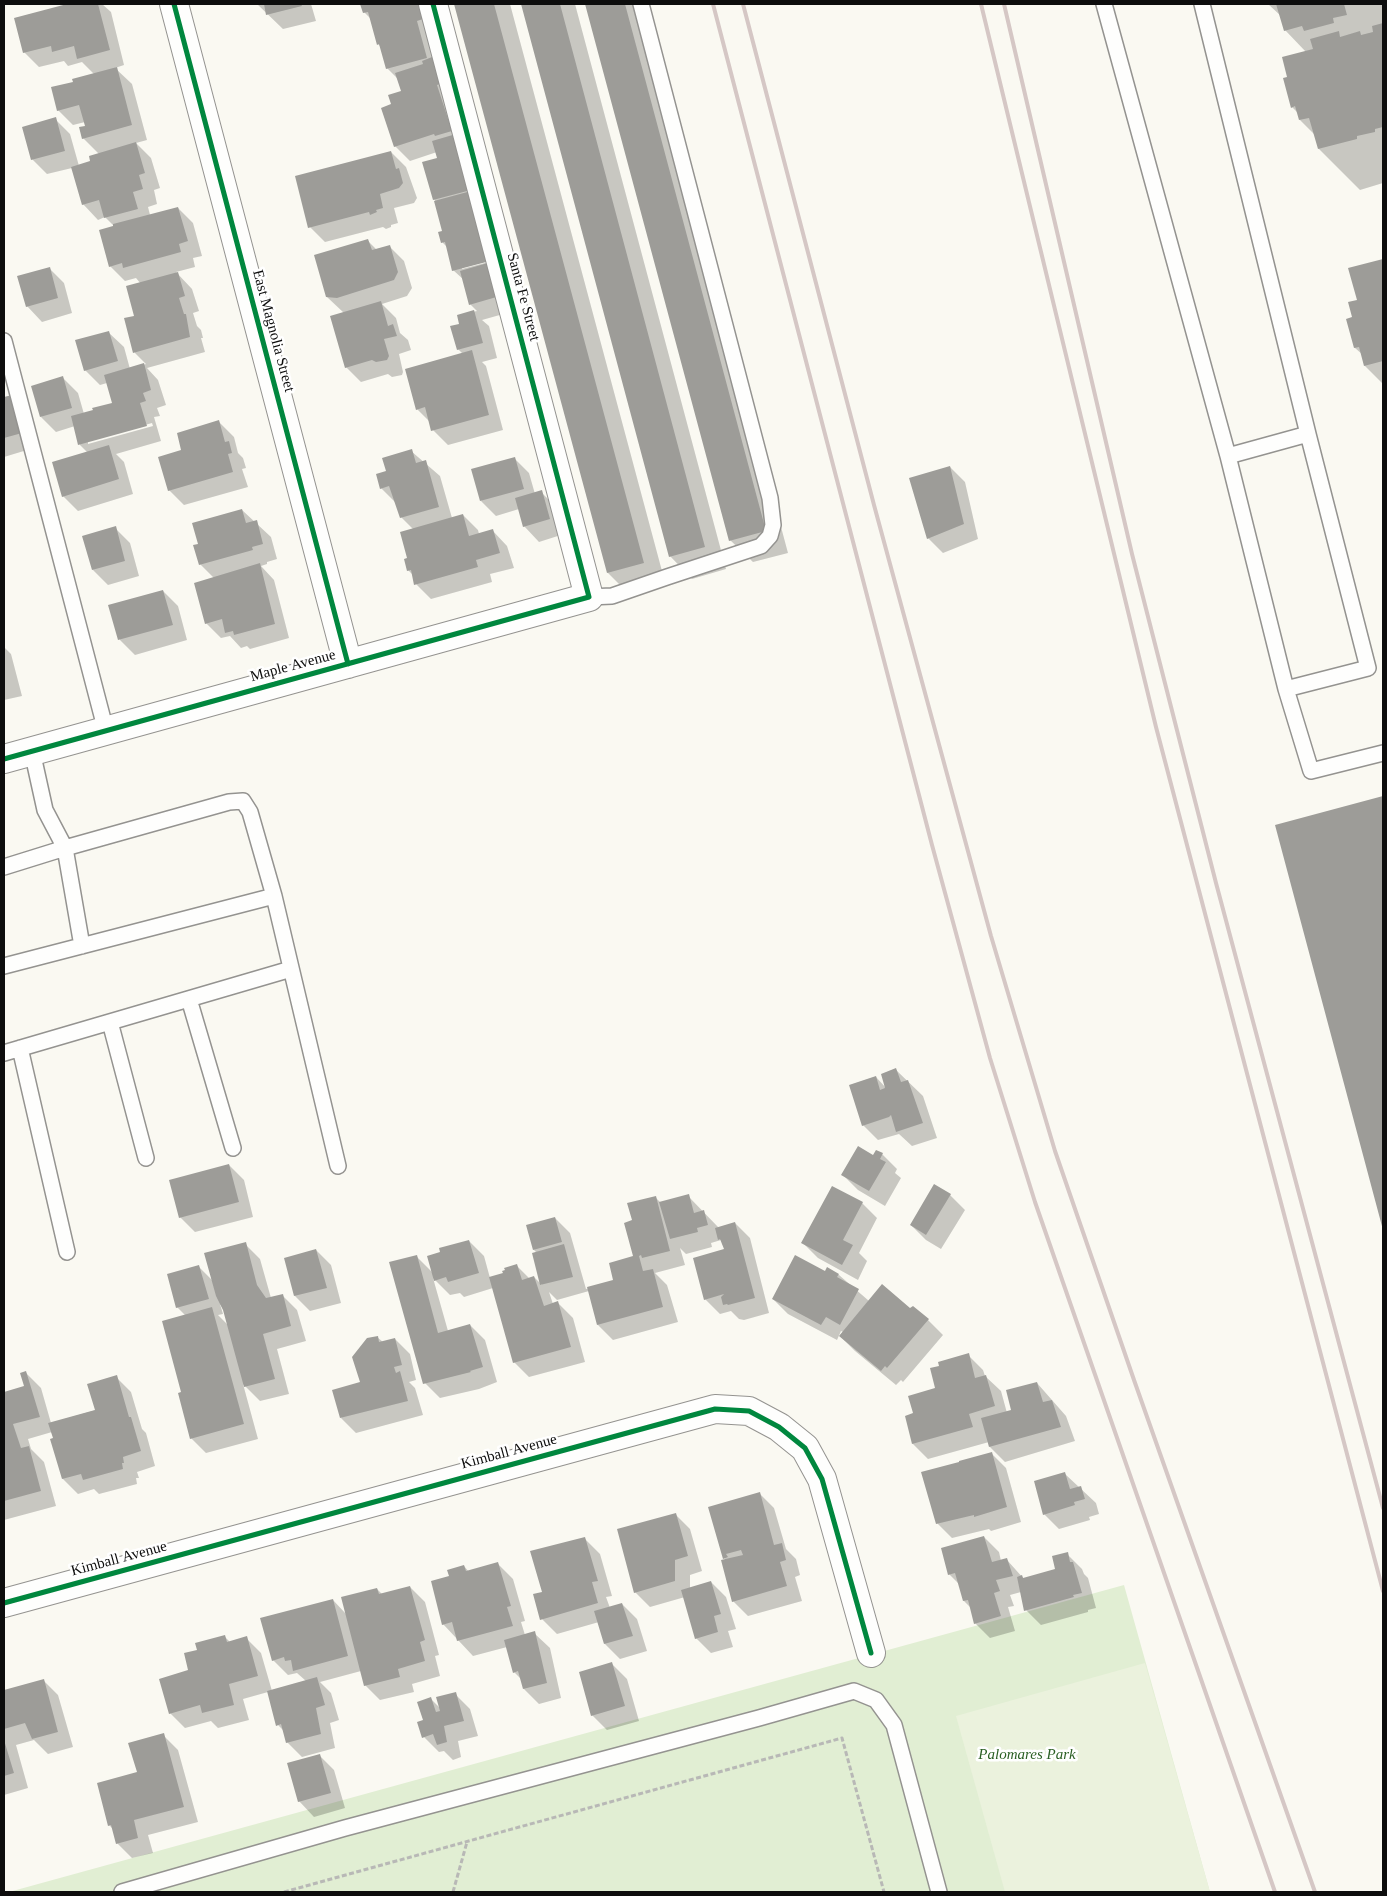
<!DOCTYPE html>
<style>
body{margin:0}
#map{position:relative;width:1387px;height:1896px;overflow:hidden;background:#faf9f2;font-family:Georgia,serif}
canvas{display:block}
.frame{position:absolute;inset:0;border:5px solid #0d0d0d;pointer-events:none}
</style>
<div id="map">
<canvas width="1387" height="1896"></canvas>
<div class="frame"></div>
</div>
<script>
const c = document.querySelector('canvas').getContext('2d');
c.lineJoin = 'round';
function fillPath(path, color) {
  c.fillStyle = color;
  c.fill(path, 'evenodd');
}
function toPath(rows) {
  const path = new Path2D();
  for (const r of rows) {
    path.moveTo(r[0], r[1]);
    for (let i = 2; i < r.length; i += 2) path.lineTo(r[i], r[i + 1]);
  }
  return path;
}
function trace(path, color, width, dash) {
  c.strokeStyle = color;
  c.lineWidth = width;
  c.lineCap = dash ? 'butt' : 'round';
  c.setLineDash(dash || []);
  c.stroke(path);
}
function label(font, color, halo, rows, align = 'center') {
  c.font = font + ' Georgia,serif';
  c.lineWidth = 5;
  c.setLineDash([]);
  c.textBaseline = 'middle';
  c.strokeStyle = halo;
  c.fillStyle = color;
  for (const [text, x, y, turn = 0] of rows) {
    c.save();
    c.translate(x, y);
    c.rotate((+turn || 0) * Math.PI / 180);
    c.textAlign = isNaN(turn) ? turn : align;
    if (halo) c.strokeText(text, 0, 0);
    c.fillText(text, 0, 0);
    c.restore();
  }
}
const green = toPath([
 [1124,1585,1210,1892,9,1892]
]);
const pitch = toPath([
 [1145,1663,1210,1892,1005,1892,956,1716]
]);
const shadow = toPath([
 [71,4,102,4,111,12,124,65,115,68,132,84,147,140,136,143,151,158,160,188,154,190,157,204,148,207,150,215,178,208,193,223,202,256,193,258,195,267,176,272,192,289,199,311,193,313,197,326,201,330,203,338,201,338,205,352,147,368,158,380,166,405,157,408,160,416,154,417,161,441,116,454,124,462,133,494,78,511,63,496,88,453,80,445,75,426,56,432,41,417,63,378,78,393,84,414,113,404,107,383,100,385,85,370,108,332,124,347,130,369,146,364,135,353,126,319,136,316,141,284,136,278,125,281,110,266,115,227,105,217,98,220,83,204,72,168,47,174,32,159,55,119,70,134,79,166,92,162,99,154,83,138,86,127,85,122,73,125,58,110,74,82,95,75,82,62,68,66,64,61,39,67,24,52,16,18],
 [152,423,153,426,88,444,88,441],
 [257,4,311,4,316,21,283,29],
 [361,4,429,4,514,311,482,320,489,326,497,358,482,362,486,366,503,430,448,445,433,430,431,423,417,409,463,354,458,349,461,324,459,315,477,311,470,304,464,280,453,270,447,247,443,243,440,233,443,232,436,202,434,199,439,159,437,152,410,161,395,146,393,105,402,92,398,79,387,68,382,48,378,44,371,19,364,12],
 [496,258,496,260,462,269,462,267],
 [455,4,510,4,666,586,630,595,608,573],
 [522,4,575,4,726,569,692,579,670,556],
 [586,4,641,4,788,553,753,562,730,540],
 [1268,4,1383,4,1383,183,1360,190,1319,149,1315,135,1300,120,1298,113,1292,107,1289,78,1306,52,1285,30,1281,16],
 [391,152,406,167,417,198,414,203,394,208,398,223,391,225,391,227,386,229,383,227,325,242,310,227],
 [368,241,377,250,389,246,404,261,412,288,407,296,382,304,396,318,400,333,408,340,411,350,399,354,403,372,402,375,392,377,388,374,361,382,346,367,344,313,327,297],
 [1383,260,1383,384,1365,366,1363,355,1355,348,1353,318,1358,301,1350,269],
 [49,268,64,283,72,313,42,322,27,306],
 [11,396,37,447,4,457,4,399],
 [219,422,234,437,238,453,243,458,246,468,242,469,248,487,184,505,169,490,183,451],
 [411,451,440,476,452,518,463,515,478,530,479,534,492,530,507,546,514,568,490,574,492,582,431,599,416,584,413,575,408,570,413,529,401,517,396,503,381,488,387,472],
 [514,458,529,473,535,494,541,492,556,507,564,534,539,542,524,526,519,509,496,516,481,501],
 [950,467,965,482,978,539,943,553,928,538],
 [242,510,271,537,277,559,267,562,267,564,261,566,274,580,289,638,250,649,247,646,241,648,230,636,221,638,206,623,214,578,200,564,199,545],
 [115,528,130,543,139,576,108,585,93,570],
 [163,591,178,606,187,640,135,655,120,640,110,606],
 [4,647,11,654,22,696,4,700],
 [1383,798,1383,1228,1277,826],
 [896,1070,923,1096,937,1138,912,1146,899,1134,878,1140,863,1125,876,1077,886,1088],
 [882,1154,897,1169,895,1173,901,1178,885,1206,858,1190,843,1175,874,1156],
 [229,1165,244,1180,253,1217,195,1232,180,1217],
 [950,1195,965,1210,941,1249,926,1240,911,1225],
 [688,1196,719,1228,735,1223,750,1238,769,1313,744,1320,739,1319,731,1311,720,1314,705,1299,725,1250,721,1240,711,1243,712,1247,686,1254,680,1248,685,1265,655,1273,667,1285,678,1322,613,1340,598,1325,589,1291,557,1300,549,1292,553,1304,558,1303,573,1318,585,1362,529,1377,514,1362,493,1288,464,1297,460,1293,450,1295,433,1278,448,1331,470,1325,485,1340,497,1382,479,1389,440,1398,425,1383,416,1256,433,1273,469,1241,484,1256,490,1278,504,1274,516,1265,530,1279,534,1277,542,1285,533,1254,537,1253,534,1250,555,1218,570,1233,586,1289,615,1281,635,1257,634,1221,655,1197,661,1203],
 [862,1203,877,1218,859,1253,867,1261,858,1280,818,1258,803,1243],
 [245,1244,260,1259,271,1298,282,1295,297,1310,306,1341,277,1349,289,1394,260,1401,243,1384,258,1439,206,1453,191,1438,182,1393,186,1316,177,1307,199,1267,213,1281],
 [220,1304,225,1309,229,1326,218,1315,223,1314],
 [316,1250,331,1265,341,1303,310,1311,295,1296,286,1259],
 [825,1272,839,1275,869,1301,928,1320,943,1335,903,1382,901,1380,896,1385,855,1351,840,1336,843,1332,841,1331,837,1340,788,1314,773,1299],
 [377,1337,383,1342,395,1339,410,1354,416,1380,409,1382,415,1388,423,1415,356,1433,341,1418,361,1383],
 [968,1355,983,1370,985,1376,1001,1391,1007,1413,1013,1411,1037,1383,1066,1416,1075,1441,1005,1462,990,1447,989,1442,928,1459,913,1444,906,1416,915,1414],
 [26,1373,41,1388,51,1423,96,1410,116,1377,131,1392,142,1429,146,1433,155,1466,137,1472,139,1478,136,1478,137,1484,99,1494,94,1489,78,1494,63,1479,52,1440,54,1439,52,1432,28,1439,31,1449,44,1462,56,1506,4,1520,4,1402,6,1401,4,1393,25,1387],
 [991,1453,1006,1468,1021,1522,991,1531,989,1529,952,1538,937,1523],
 [1065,1474,1096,1503,1099,1514,1089,1517,1090,1520,1059,1529,1044,1514],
 [759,1493,774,1508,786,1549,796,1559,800,1575,795,1577,802,1601,748,1616,733,1601,726,1560,724,1558,709,1508],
 [675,1514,690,1529,702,1571,690,1575,690,1589,711,1582,726,1597,736,1629,728,1631,733,1647,711,1653,696,1638,685,1597,650,1607,635,1592],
 [984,1537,999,1552,1001,1561,1007,1560,1024,1579,1056,1570,1067,1554,1082,1569,1084,1574,1088,1578,1096,1608,1088,1610,1088,1612,1041,1625,1026,1610,1021,1592,1010,1595,1014,1606,1008,1607,1015,1631,990,1638,975,1623,971,1608,964,1601,960,1585,949,1574],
 [585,1539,600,1554,612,1596,606,1597,610,1608,622,1604,637,1619,647,1651,620,1659,605,1644,599,1622,557,1634,542,1619,543,1593],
 [498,1564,513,1579,525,1621,521,1622,525,1635,534,1633,550,1648,561,1698,539,1704,524,1689,522,1680,514,1672,507,1647,473,1656,443,1624,450,1577,464,1566,469,1572],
 [410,1587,425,1602,439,1655,435,1656,440,1676,412,1684,414,1692,380,1700,365,1685,361,1671,320,1682,331,1693,339,1720,330,1723,335,1748,302,1757,287,1742,285,1732,278,1725,268,1692,243,1699,249,1720,218,1728,211,1721,185,1728,170,1713,198,1650,225,1637,230,1642,246,1638,261,1653,272,1691,306,1681,297,1673,288,1675,273,1660,333,1600,346,1614,377,1589,382,1594],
 [612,1664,627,1679,639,1721,607,1730,592,1715],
 [43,1680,58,1695,73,1747,48,1754,34,1740,16,1745,28,1788,4,1795,4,1691],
 [455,1694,470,1709,478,1736,458,1741,461,1757,453,1760,444,1751,439,1752,424,1737,425,1721,431,1699,440,1708],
 [163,1735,178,1750,198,1822,148,1835,153,1853,132,1858,117,1843,113,1829,109,1825,138,1773],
 [319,1755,334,1770,345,1808,314,1817,299,1801]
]);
const building = toPath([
 [67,4,98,4,110,50,77,59,74,46,52,52,51,46,23,53,14,18],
 [264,4,301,4,302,6,266,15],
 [360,4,419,4,423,19,417,21,427,58,386,69,379,44,377,45,368,12,363,13],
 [454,4,494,4,644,563,607,573],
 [521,4,560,4,705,547,669,557],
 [585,4,625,4,766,531,729,541],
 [1276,4,1344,4,1347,15,1333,18,1334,23,1304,31,1302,26,1284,31],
 [1383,23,1383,127,1375,129,1375,132,1357,136,1357,139,1318,149,1309,118,1299,120,1295,106,1291,108,1283,78,1287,77,1282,57,1313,49,1310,39,1339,31,1340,37,1360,31,1361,35,1373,32,1372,26],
 [432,57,440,84,437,85,452,131,435,136,434,134,394,147,381,108,391,104,388,95,401,91,395,73,423,64,422,61],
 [117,67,132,125,82,139,79,127,85,126,79,105,57,111,51,87,73,82,72,79],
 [56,117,65,151,31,160,22,127],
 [456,134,471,190,433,200,422,162,437,158,432,141],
 [136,142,145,173,139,175,143,189,133,192,138,209,104,218,99,200,82,205,71,167,90,161,89,156],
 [391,151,396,169,399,168,403,183,399,188,380,194,383,208,376,210,377,212,370,215,369,212,308,228,295,176],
 [471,191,490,261,452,271,445,242,441,243,438,232,442,231,434,201],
 [178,207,188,241,179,244,181,252,123,268,122,263,109,267,99,230,113,226,113,224],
 [368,239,372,250,390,245,398,272,394,280,337,298,326,297,314,255],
 [1383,259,1383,361,1364,366,1359,347,1354,348,1346,319,1352,317,1348,302,1357,300,1348,268],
 [491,262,500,296,469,305,460,271],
 [50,267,58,298,26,307,17,276],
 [178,272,185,296,179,298,184,314,186,314,190,337,133,353,124,318,134,316,126,286],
 [381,301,388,326,393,324,397,336,384,339,389,356,387,360,376,362,372,360,345,368,330,316],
 [474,310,483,343,457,350,450,326,459,324,457,315],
 [109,331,118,361,84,371,75,340],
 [472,350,489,415,431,431,425,407,416,410,405,369],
 [144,363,151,390,143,393,146,401,140,403,147,426,78,445,71,416,93,410,92,408,112,403,104,375],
 [63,376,72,408,40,417,31,386],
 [12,395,22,433,4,438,4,397],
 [219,420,225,442,229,441,232,453,228,454,233,472,168,491,158,457,181,450,177,433],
 [109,445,119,479,62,497,52,462],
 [412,449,416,463,426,460,439,507,400,518,389,486,380,489,376,474,386,471,382,458],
 [515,457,524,489,480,501,471,469],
 [950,466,964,524,927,539,909,478],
 [542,490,550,519,523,527,515,498],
 [242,509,246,523,257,520,263,544,252,547,253,550,199,565,193,545,198,544,192,523],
 [463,514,469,536,493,529,500,553,476,560,478,567,414,585,411,570,407,571,404,559,407,558,400,532],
 [116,526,125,561,92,570,82,536],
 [260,563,275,624,234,635,233,631,225,633,222,619,205,624,194,583],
 [163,590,173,625,118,640,108,605],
 [1383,796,1383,1230,1275,825],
 [896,1068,901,1082,908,1080,923,1123,896,1132,891,1115,889,1117,862,1126,849,1085,876,1076,880,1090,885,1088,881,1074],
 [858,1146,873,1155,876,1150,883,1153,880,1159,886,1162,869,1191,841,1175],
 [229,1164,239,1202,179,1218,169,1180],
 [934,1184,951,1194,926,1235,910,1225],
 [832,1186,863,1202,843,1240,853,1245,842,1265,801,1243],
 [689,1194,694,1213,704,1210,708,1225,697,1228,698,1232,670,1239,659,1202],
 [656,1196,670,1251,642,1258,641,1255,639,1256,643,1271,653,1269,663,1307,597,1325,587,1287,613,1280,609,1263,633,1256,624,1223,632,1220,627,1203],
 [555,1217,562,1242,533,1250,526,1225],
 [735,1222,755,1298,728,1305,727,1304,723,1305,721,1297,724,1294,704,1300,693,1258,724,1249,720,1239,718,1240,715,1228],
 [469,1240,479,1273,448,1282,446,1277,434,1281,427,1256,440,1252,439,1248],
 [246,1242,257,1285,266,1298,283,1294,291,1326,263,1334,275,1379,244,1387,223,1310,216,1296,204,1253],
 [564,1244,573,1277,540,1285,532,1253],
 [316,1249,327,1288,294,1296,284,1258],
 [417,1255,438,1333,470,1324,483,1367,470,1371,471,1372,423,1384,389,1262],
 [795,1255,825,1271,827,1267,839,1274,837,1277,859,1289,840,1325,826,1317,821,1325,772,1299],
 [517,1264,522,1280,534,1276,544,1306,558,1301,571,1347,513,1363,489,1277,503,1273,502,1271,505,1270,504,1268],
 [199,1265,209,1299,176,1308,167,1274],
 [882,1284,910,1308,913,1306,929,1319,887,1368,885,1366,881,1371,839,1336],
 [212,1307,244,1424,190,1439,178,1393,181,1392,162,1321],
 [378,1336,379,1342,395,1338,402,1365,394,1367,396,1373,400,1371,408,1401,340,1418,332,1390,360,1382,352,1357,367,1338],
 [969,1353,975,1378,986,1375,995,1406,969,1414,973,1427,912,1444,905,1416,913,1413,908,1396,935,1388,930,1368,939,1366,938,1362],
 [26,1371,40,1417,13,1424,21,1448,29,1446,41,1491,4,1501,4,1392,24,1386,20,1373],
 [117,1375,129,1417,131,1417,141,1451,123,1457,124,1463,122,1463,123,1469,83,1480,81,1474,62,1479,50,1439,53,1438,48,1423,95,1410,87,1384],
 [1037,1382,1043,1402,1052,1400,1061,1427,989,1447,981,1418,1011,1410,1006,1390],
 [992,1452,1007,1507,974,1517,974,1515,936,1524,921,1472,959,1462,959,1461],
 [1065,1472,1070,1489,1081,1486,1085,1499,1074,1502,1075,1505,1043,1515,1034,1481],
 [760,1492,774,1545,782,1543,786,1560,780,1562,787,1586,732,1602,721,1560,743,1555,741,1550,726,1554,728,1557,723,1559,708,1507],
 [676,1513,688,1556,675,1560,675,1581,634,1593,617,1529],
 [984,1536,992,1562,1007,1558,1013,1576,996,1580,1000,1591,994,1593,1001,1616,974,1624,968,1600,963,1601,955,1573,948,1575,941,1548],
 [585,1537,598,1581,592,1582,598,1603,540,1620,533,1594,542,1592,530,1551],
 [1068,1552,1070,1562,1073,1562,1082,1593,1073,1595,1074,1597,1024,1611,1017,1577,1022,1575,1023,1578,1055,1569,1052,1556],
 [498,1562,511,1606,507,1607,513,1626,457,1641,452,1622,442,1625,431,1581,449,1576,447,1570,464,1565,466,1571],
 [711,1581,721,1614,714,1616,718,1632,695,1639,681,1590],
 [410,1586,425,1640,420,1642,425,1661,398,1669,400,1677,364,1686,341,1597,377,1588,379,1594],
 [333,1599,348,1656,293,1671,291,1660,285,1661,284,1657,272,1661,260,1618],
 [622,1603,633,1636,604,1644,594,1611],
 [535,1631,547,1683,523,1689,518,1671,513,1673,504,1640],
 [225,1635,227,1642,247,1636,258,1676,229,1684,234,1705,202,1713,200,1705,169,1714,159,1679,188,1670,184,1653,197,1650,195,1643],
 [612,1662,625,1706,591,1716,579,1672],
 [317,1677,325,1705,316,1708,321,1734,286,1743,281,1724,276,1726,267,1691],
 [44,1679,58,1732,32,1739,25,1723,4,1729,4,1690],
 [456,1692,464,1721,444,1726,447,1742,437,1745,433,1734,422,1738,417,1722,423,1720,417,1702,431,1697,436,1712,440,1711,436,1697],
 [164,1733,184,1807,134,1820,138,1838,116,1844,111,1825,108,1826,97,1783,137,1772,128,1743],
 [4,1740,14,1773,4,1776],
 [320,1754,331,1793,298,1802,287,1763]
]);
const path = toPath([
 [284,1892,842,1738,884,1892],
 [453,1892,467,1842]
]);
const service = toPath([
 [1104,4,1228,456,1286,689,1311,771,1383,753],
 [1202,4,1308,434],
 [4,341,106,731],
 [1228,456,1308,434,1368,668,1286,689],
 [589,597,612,596,667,577,761,546,770,536,773,525,770,498,641,4],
 [32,751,45,810,65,848,229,802,243,801,250,812,274,896,338,1166],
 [4,867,65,848,82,946],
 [4,966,274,896],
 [189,999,233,1148],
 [110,1022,146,1158],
 [20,1048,67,1252],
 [4,1053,291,969],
 [122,1892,345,1828,759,1718,854,1691,876,1700,894,1725,939,1892]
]);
const minor = toPath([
 [174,4,348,664],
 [4,759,589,597,433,4],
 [4,1603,715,1409,749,1411,779,1427,805,1448,822,1479,871,1653]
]);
const rail = toPath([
 [713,4,932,845,990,1058,1035,1202,1275,1892],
 [743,4,874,505,991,936,1055,1151,1134,1380,1315,1892],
 [981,4,1156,727,1383,1591],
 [1004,4,1132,554,1216,883,1383,1508]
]);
const cycleway = toPath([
 [174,4,348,664],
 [4,759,589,597,433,4],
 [4,1603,715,1409,749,1411,779,1427,805,1448,822,1479,871,1653]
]);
const streetNames = [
 ["Santa Fe Street",523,297,75],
 ["East Magnolia Street",273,331,75],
 ["Maple Avenue",293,666,-15],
 ["Kimball Avenue",509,1452,-15],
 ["Kimball Avenue",119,1559,-15]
];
const parkNames = [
 ["Palomares Park",1027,1755]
];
fillPath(green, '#e1eed3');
fillPath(pitch, '#ebf2dd');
fillPath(shadow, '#0003');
fillPath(building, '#9d9c98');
trace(service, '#949390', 18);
trace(minor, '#949390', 30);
trace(path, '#b8b8b6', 3, [5, 2.5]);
trace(service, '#fefefd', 15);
trace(minor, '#fefefd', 28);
trace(rail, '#d5c7c5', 4);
trace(cycleway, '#00873e', 5);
label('15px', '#0d0d0d', '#fff', streetNames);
label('italic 15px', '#2a5f23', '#fff', parkNames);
</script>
